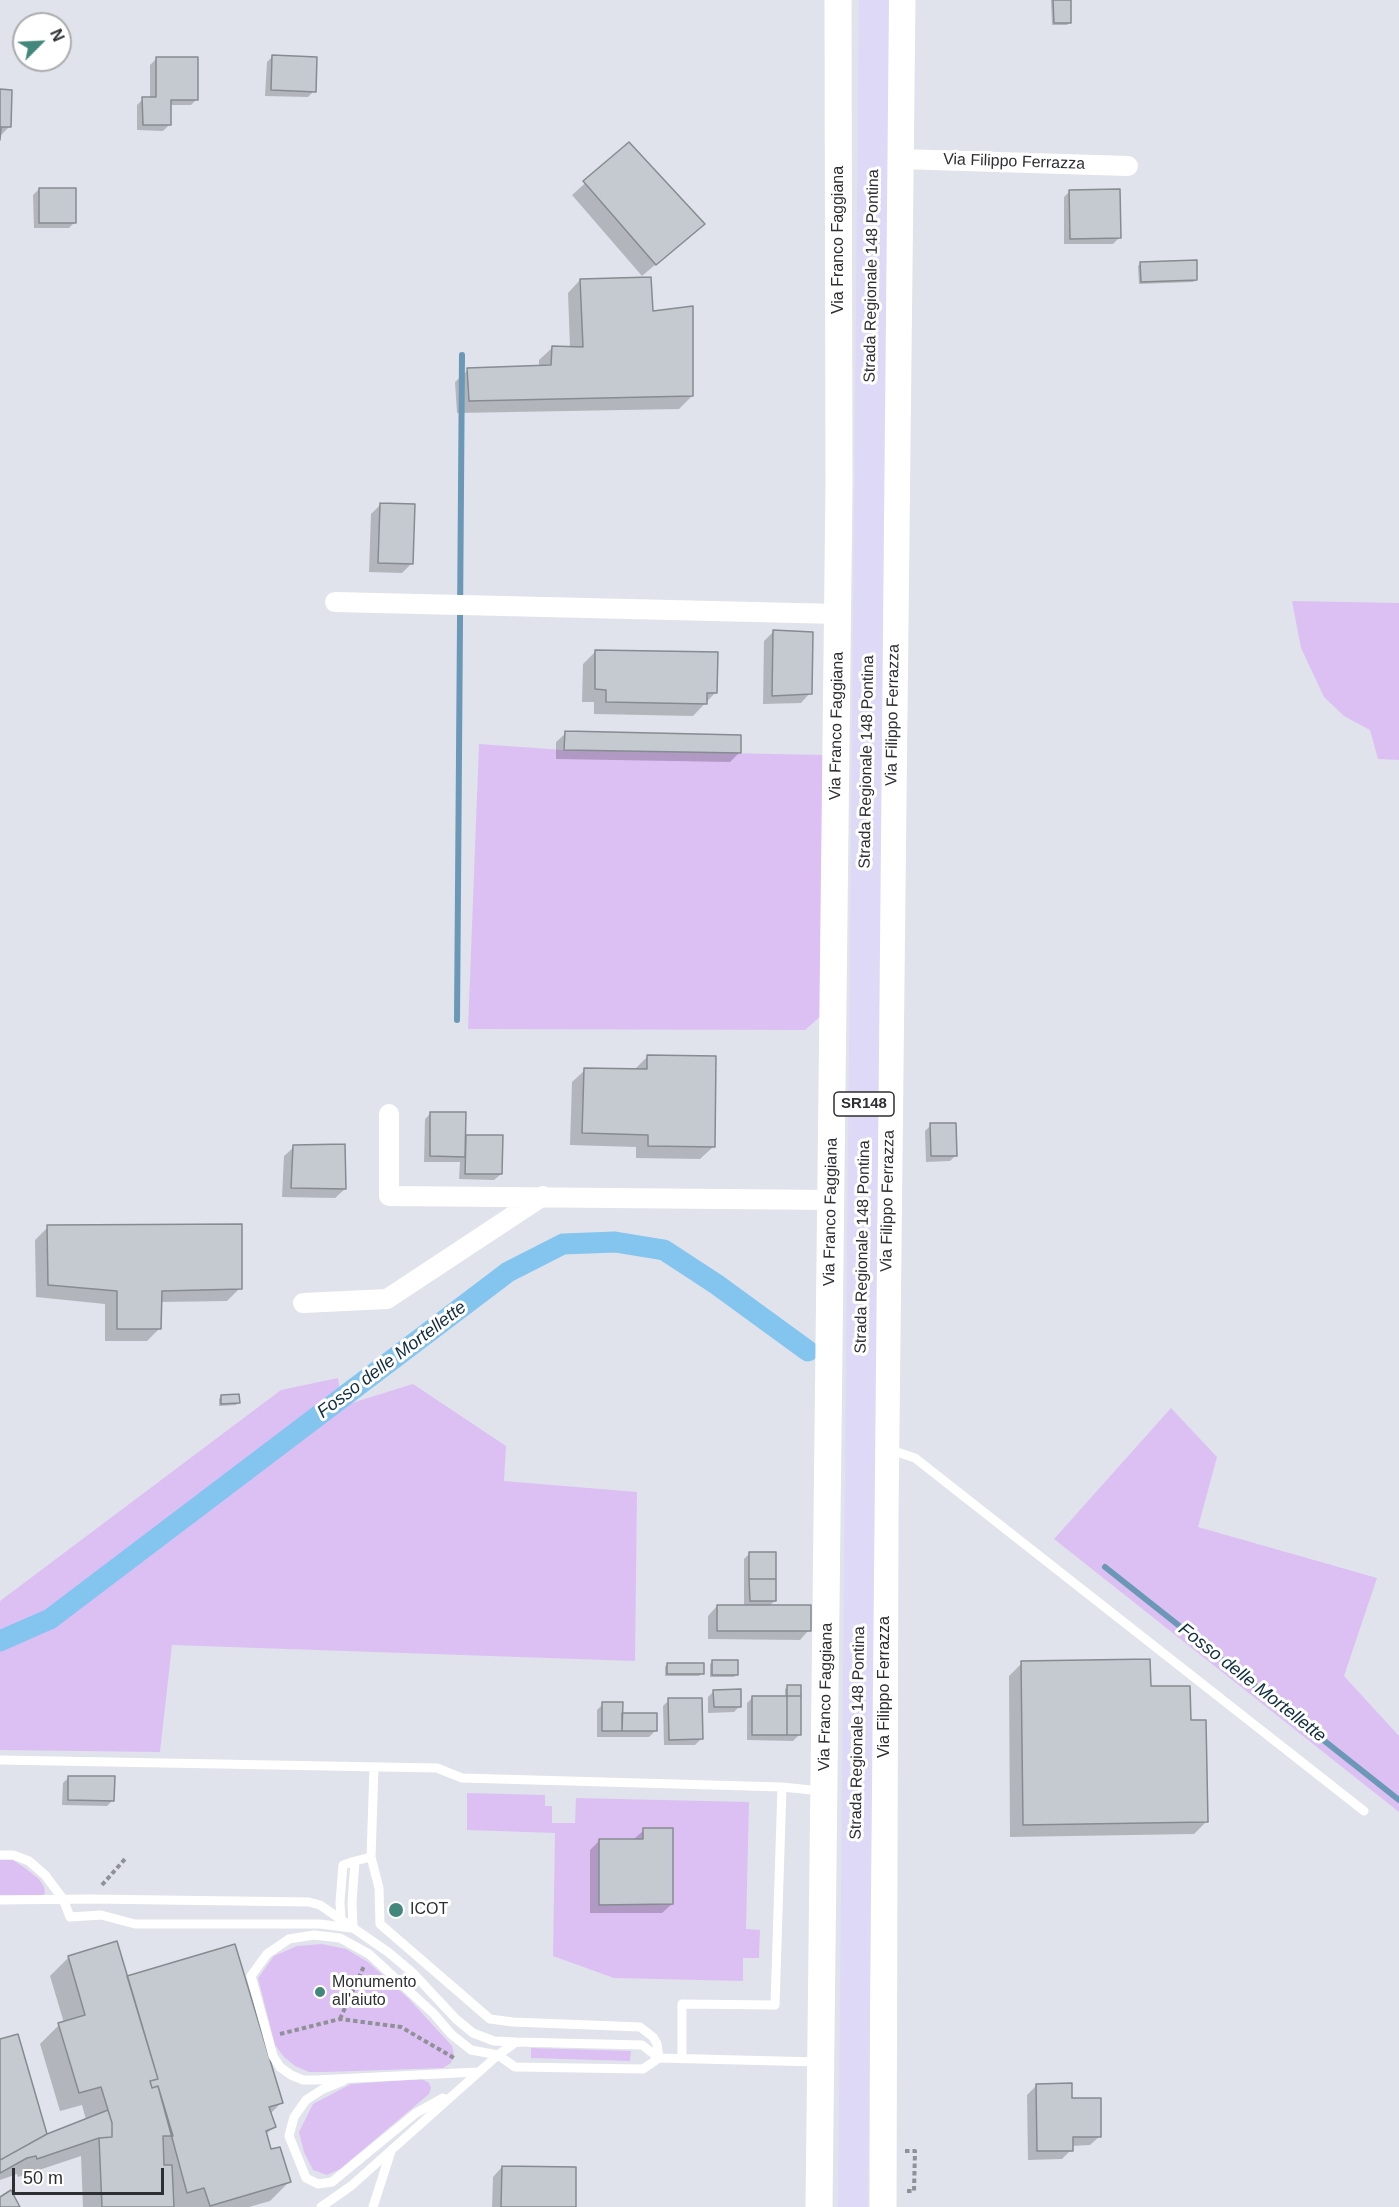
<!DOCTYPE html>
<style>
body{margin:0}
#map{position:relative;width:1399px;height:2207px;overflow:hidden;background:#e0e3eb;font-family:Helvetica,sans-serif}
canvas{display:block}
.north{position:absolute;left:12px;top:12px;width:60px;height:60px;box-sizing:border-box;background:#fff;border:2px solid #abacad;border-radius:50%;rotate:66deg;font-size:16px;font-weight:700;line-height:24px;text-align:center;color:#2e2f32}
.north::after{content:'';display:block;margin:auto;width:21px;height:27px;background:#43877c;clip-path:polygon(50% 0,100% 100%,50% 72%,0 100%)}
.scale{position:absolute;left:12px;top:2168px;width:152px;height:27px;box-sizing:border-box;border:3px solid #2e2f32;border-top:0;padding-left:8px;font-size:18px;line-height:21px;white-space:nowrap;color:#2e2f32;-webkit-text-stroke:4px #fff;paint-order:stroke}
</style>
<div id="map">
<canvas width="1399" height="2207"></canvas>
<div class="north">N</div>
<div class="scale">50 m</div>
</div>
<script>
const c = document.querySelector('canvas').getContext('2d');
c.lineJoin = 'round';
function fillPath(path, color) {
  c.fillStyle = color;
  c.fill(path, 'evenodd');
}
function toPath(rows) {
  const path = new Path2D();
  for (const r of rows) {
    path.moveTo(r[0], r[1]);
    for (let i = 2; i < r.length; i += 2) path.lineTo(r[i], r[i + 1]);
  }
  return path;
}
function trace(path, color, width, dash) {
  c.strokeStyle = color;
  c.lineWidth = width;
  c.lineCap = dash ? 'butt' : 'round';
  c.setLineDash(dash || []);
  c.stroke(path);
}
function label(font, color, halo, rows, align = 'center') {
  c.font = font + ' Helvetica,sans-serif';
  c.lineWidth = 6;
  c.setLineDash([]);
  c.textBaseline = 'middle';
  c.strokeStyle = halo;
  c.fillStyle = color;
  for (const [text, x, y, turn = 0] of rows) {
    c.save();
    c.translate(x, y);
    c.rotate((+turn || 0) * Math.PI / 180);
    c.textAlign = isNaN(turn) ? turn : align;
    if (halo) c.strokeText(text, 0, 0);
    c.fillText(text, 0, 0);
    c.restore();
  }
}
const green = toPath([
 [1292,601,1399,603,1399,760,1378,759,1370,730,1344,716,1324,697,1301,648],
 [479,744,564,750,827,755,822,1015,805,1030,468,1029],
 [338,1378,342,1406,413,1384,506,1446,504,1481,637,1492,635,1661,172,1645,160,1752,0,1750,0,1601,281,1390],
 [1171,1408,1217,1457,1198,1527,1377,1578,1344,1676,1399,1736,1399,1812,1054,1539],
 [467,1793,545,1795,545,1806,552,1806,552,1823,575,1823,576,1798,749,1802,746,1929,760,1930,759,1958,743,1958,743,1981,614,1978,553,1956,555,1833,467,1830],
 [673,1828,673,1904,599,1904,599,1840,643,1839,643,1829],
 [0,1860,13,1860,25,1868,39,1879,44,1887,45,1893,43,1895,0,1895],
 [322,1944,346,1949,368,1962,409,1999,452,2046,454,2055,451,2063,443,2068,324,2072,309,2072,295,2066,284,2057,275,2045,258,1978,274,1956,297,1946],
 [531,2048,631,2051,630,2061,531,2058],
 [422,2079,429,2083,431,2088,429,2094,340,2169,327,2175,313,2170,304,2152,299,2132,313,2104,351,2084]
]);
const shadow = toPath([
 [1051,0,1070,0,1070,22,1067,25,1052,25],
 [273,56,314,91,308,97,265,96,267,62],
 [156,59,197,99,191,105,169,105,169,125,163,131,137,130,137,105,143,99,150,98,150,65],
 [0,91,10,126,0,136],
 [629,144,703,224,642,276,572,195],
 [39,189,75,222,69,228,34,228,33,195],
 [1070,191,1119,238,1113,244,1064,244,1064,197],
 [1141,263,1196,280,1193,282,1139,284,1138,266],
 [580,280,692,396,679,409,457,413,455,382,468,370,539,367,539,360,552,348,570,348,568,293],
 [380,505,412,563,402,573,369,572,371,514],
 [773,632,810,693,801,703,763,704,764,641],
 [596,651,716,692,693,716,594,714,594,702,582,702,583,664],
 [566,733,739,753,730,762,556,759,556,742],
 [648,1056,713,1147,700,1159,636,1158,636,1147,570,1145,572,1082,585,1070,635,1069],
 [431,1113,464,1136,501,1137,501,1174,494,1180,459,1179,460,1162,424,1162,425,1119],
 [931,1125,956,1155,950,1161,926,1162,925,1131],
 [294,1147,345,1189,335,1198,282,1197,284,1156],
 [48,1227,240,1288,227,1301,160,1302,159,1329,147,1341,105,1341,105,1304,36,1297,35,1240],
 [221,1396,238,1403,236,1405,219,1406,219,1399],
 [750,1553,775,1601,769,1606,809,1630,800,1640,708,1639,708,1616,717,1606,744,1606,744,1559],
 [713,1661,737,1674,734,1677,710,1677,710,1664],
 [1022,1663,1150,1688,1207,1821,1194,1834,1010,1837,1009,1676],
 [667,1664,702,1673,699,1676,665,1676,665,1667],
 [788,1687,799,1735,793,1741,747,1740,747,1703,753,1697,785,1697,785,1689],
 [714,1691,740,1706,734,1712,708,1713,708,1697],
 [669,1700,701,1739,695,1745,664,1745,663,1706],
 [603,1704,621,1715,655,1731,649,1737,597,1737,597,1710],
 [69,1777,113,1800,107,1806,62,1805,63,1783],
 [644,1830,672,1904,662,1913,590,1913,590,1850,599,1841,634,1839],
 [69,1957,126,1978,281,2103,270,2114,274,2127,265,2135,270,2151,289,2182,270,2201,249,2207,83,2207,81,2156,18,2177,17,2174,0,2180,0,2041,46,2136,86,2120,82,2105,60,2111,40,2044,59,2025,64,2023,50,1976],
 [1037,2085,1070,2099,1100,2136,1090,2145,1071,2146,1071,2150,1062,2159,1028,2160,1027,2095],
 [502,2167,574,2207,492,2207,493,2177]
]);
const stream = toPath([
 [457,1020,462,355],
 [1105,1567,1399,1800]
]);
const canal = toPath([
 [0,1641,50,1619,508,1272,563,1244,615,1242,664,1250,716,1284,808,1351]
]);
const building = toPath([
 [1053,0,1071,0,1071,23,1054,23,1053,0],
 [272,55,317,57,316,92,271,90,272,55],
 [156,57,198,57,198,100,171,100,171,125,143,125,142,97,156,97,156,57],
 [0,89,12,90,11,127,1,127,0,140,0,89],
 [629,142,705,224,656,265,583,181,629,142],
 [39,188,76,188,76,223,39,223,39,188],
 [1120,189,1121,238,1070,239,1069,190,1120,189],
 [1197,260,1197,280,1141,282,1140,262,1197,260],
 [651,277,653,311,693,306,693,396,469,401,467,368,551,365,552,346,583,347,580,279,651,277],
 [380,503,415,504,413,564,378,563,380,503],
 [773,630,813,632,812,694,772,696,773,630],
 [595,650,718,652,717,693,707,693,707,704,606,702,606,690,595,689,595,650],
 [565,731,741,735,741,753,564,750,565,731],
 [647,1055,716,1056,715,1147,648,1146,648,1135,582,1133,584,1068,647,1069,647,1055],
 [430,1112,466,1112,465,1157,430,1156,430,1112],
 [930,1123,956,1123,957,1156,931,1156,930,1123],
 [466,1135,503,1135,502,1174,465,1174,466,1135],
 [345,1144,346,1189,291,1188,293,1145,345,1144],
 [242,1224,242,1289,162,1291,161,1329,117,1329,117,1291,48,1285,47,1225,242,1224],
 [239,1394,240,1403,221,1404,221,1395,239,1394],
 [749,1552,776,1552,776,1579,749,1579,749,1552],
 [749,1579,776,1579,776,1601,750,1601,749,1579],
 [717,1605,811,1605,811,1631,717,1631,717,1605],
 [1150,1659,1151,1686,1190,1686,1191,1720,1206,1720,1208,1822,1023,1825,1021,1661,1150,1659],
 [712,1660,738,1660,738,1675,712,1675,712,1660],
 [667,1663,704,1663,704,1674,667,1674,667,1663],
 [787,1685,801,1685,801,1696,787,1696,787,1685],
 [741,1689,741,1707,714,1707,713,1690,741,1689],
 [752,1696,787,1696,787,1735,752,1735,752,1696],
 [787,1696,801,1696,801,1735,787,1735,787,1696],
 [668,1698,702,1698,703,1739,669,1740,668,1698],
 [602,1702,623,1702,622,1731,602,1731,602,1702],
 [622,1713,657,1713,657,1731,622,1731,622,1713],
 [68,1776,115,1776,114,1801,68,1800,68,1776],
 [643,1828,673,1828,673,1904,599,1905,599,1839,643,1839,643,1828],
 [117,1941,158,2079,150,2081,152,2088,158,2086,173,2136,163,2136,164,2165,172,2165,174,2207,102,2207,99,2138,112,2137,112,2123,101,2087,79,2093,58,2023,85,2015,68,1956,117,1941],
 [235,1944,283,2103,269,2107,276,2127,266,2131,271,2149,280,2147,291,2182,210,2206,204,2188,187,2193,158,2086,152,2088,150,2081,158,2079,127,1976,235,1944],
 [18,2034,47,2134,0,2160,0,2039,18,2034],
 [1072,2083,1072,2098,1101,2098,1101,2137,1073,2137,1073,2151,1037,2151,1036,2084,1072,2083],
 [108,2110,112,2123,112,2137,99,2138,37,2159,36,2156,27,2158,0,2173,0,2160,47,2134,108,2110],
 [502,2166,576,2167,576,2207,501,2207,502,2166],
 [11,2190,20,2207,0,2207,0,2197,11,2190]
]);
const path = toPath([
 [102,1885,125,1859],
 [340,2019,364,1966],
 [280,2034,340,2019,401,2027,454,2058],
 [905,2151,915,2151,914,2191,906,2191]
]);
const lane = toPath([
 [888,1449,915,1458,1364,1811],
 [0,1760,437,1768,462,1778,782,1787,775,2005,682,2004,682,2059],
 [782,1787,821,1791],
 [0,1855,13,1855,29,1861,45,1875,63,1899,70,1917,101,1915,135,1924,320,1924,351,1928],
 [371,1857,374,1767],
 [0,1900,90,1899,309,1902,320,1905,388,1952,413,1973,456,2019,473,2033,494,2041,516,2042],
 [341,1920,340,1902,343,1865,355,1861],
 [353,1928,352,1902,355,1861,371,1857,379,1888,380,1924,490,2019,513,2022,640,2027,653,2037,657,2044,659,2058],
 [478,2072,316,2080,303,2080,291,2075,280,2067,273,2056,251,1976,267,1954,289,1939,314,1935,340,1938,369,1954,434,2014,451,2034,471,2050,498,2055,515,2067,643,2069,659,2058,819,2062],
 [343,2081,323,2089,306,2100,294,2117,289,2136,306,2178,318,2184,332,2182,416,2113,443,2098],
 [321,2207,351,2186,498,2055,516,2042,642,2045,659,2058],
 [373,2207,391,2151]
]);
const street = toPath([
 [900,159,1128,166],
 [335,602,838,614],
 [389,1114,389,1196,832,1200],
 [303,1303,387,1299,543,1196]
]);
const secondary = toPath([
 [819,2207,839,485,838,0],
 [883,2207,885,1516,902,0]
]);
const primary = toPath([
 [853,2207,874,0]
]);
const markers = [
 [396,1910,8,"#43877c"],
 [320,1992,6,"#43877c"]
];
const shields = [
 [864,1104,60]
];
const shieldNames = [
 ["SR148",864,1104]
];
const streetNames = [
 ["Via Filippo Ferrazza",1014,162,2],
 ["Via Franco Faggiana",839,240,-90],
 ["Strada Regionale 148 Pontina",872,276,-89],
 ["Via Filippo Ferrazza",893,715,-89],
 ["Via Franco Faggiana",837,726,-89],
 ["Strada Regionale 148 Pontina",867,762,-89],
 ["Via Filippo Ferrazza",888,1201,-89],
 ["Via Franco Faggiana",831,1212,-89],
 ["Strada Regionale 148 Pontina",863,1247,-89],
 ["Via Filippo Ferrazza",885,1687,-90],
 ["Via Franco Faggiana",826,1697,-89],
 ["Strada Regionale 148 Pontina",858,1733,-89]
];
const poiNames = [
 ["ICOT",410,1910],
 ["Monumento",332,1983],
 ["all'aiuto",332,2001]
];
const waterNames = [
 ["Fosso delle Mortellette",392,1360,-37],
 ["Fosso delle Mortellette",1252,1683,38]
];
fillPath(green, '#dcc0f4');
fillPath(shadow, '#0003');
trace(stream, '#6a98b6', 6);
trace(canal, '#83c5ee', 21);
fillPath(building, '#c5cad1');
trace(building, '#868b91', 1.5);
trace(path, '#8f9197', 4, [4.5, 3]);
trace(lane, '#fff', 9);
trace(street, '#fff', 20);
trace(secondary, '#fff', 27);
trace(primary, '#ddd9f7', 30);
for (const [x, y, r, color] of markers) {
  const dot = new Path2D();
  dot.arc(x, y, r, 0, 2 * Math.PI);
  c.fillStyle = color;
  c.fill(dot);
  trace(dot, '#fff', 2);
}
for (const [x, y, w] of shields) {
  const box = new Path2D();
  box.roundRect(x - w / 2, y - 12, w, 24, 4.5);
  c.fillStyle = '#fff';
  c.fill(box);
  trace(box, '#2e2f32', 1.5);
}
label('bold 15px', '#2e2f32', null, shieldNames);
label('16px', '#2e2f32', '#fff', streetNames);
label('16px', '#2e2f32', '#fff', poiNames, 'left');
label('italic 18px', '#102e3f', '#fff', waterNames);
</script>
